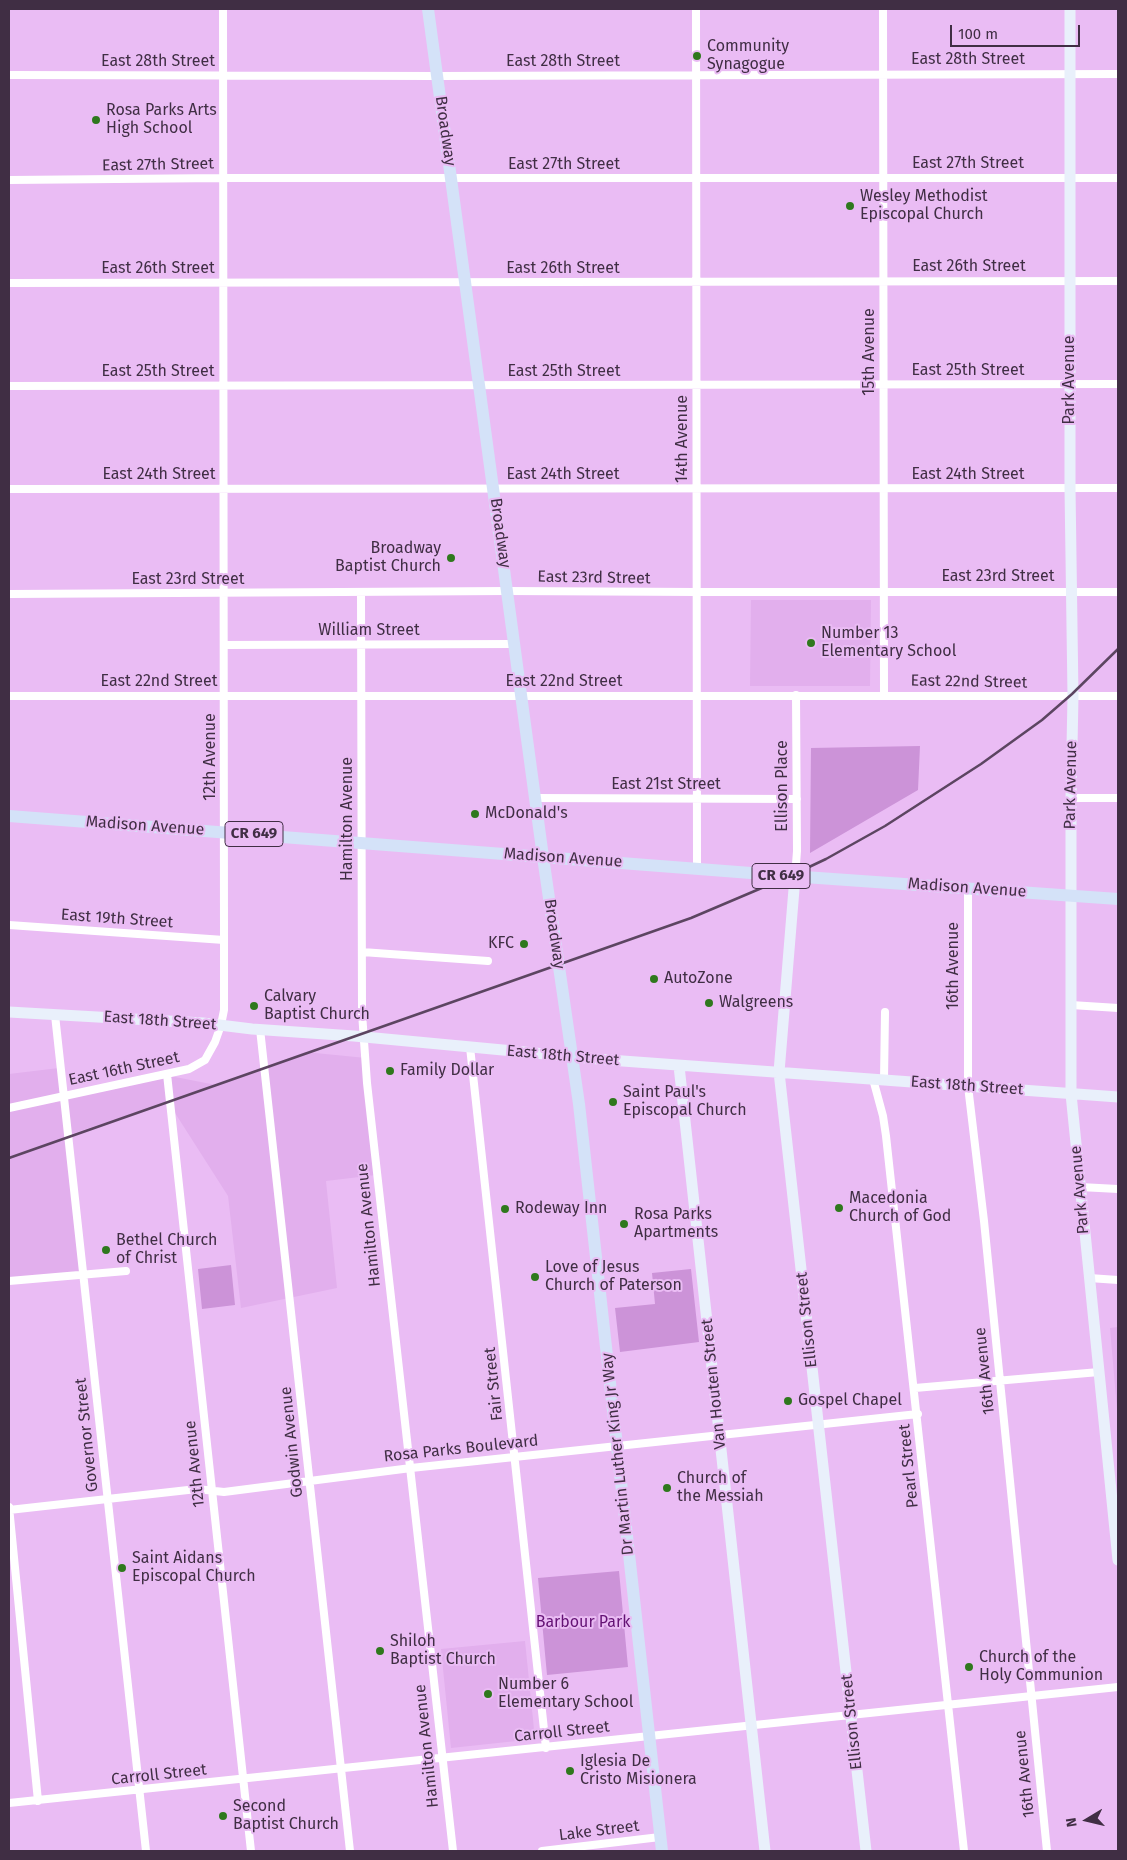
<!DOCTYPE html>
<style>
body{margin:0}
#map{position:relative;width:1127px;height:1860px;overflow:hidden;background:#eabcf4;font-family:"Fira Sans",sans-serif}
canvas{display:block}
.frame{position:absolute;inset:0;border:10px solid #402e44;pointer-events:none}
.north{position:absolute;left:1062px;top:1795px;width:50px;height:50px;-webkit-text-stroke:4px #eabcf4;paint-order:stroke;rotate:261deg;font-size:14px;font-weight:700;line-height:20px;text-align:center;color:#402e44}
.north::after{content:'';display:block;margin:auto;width:18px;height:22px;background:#402e44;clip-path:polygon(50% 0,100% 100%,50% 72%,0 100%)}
.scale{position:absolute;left:950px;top:25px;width:130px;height:22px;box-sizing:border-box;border:2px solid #402e44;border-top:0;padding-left:6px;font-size:15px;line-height:18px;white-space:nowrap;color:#402e44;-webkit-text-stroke:4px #eabcf4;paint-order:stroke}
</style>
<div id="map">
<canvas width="1127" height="1860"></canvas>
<div class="frame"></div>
<div class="north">N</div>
<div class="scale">100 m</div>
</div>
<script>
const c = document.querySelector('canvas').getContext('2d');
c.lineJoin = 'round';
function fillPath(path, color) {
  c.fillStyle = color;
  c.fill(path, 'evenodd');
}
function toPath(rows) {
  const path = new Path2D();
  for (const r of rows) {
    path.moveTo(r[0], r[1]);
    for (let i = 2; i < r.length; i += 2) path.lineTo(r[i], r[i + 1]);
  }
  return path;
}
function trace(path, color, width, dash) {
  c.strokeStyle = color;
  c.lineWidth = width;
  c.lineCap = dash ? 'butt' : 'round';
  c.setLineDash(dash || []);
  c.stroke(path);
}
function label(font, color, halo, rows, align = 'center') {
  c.font = font + ' "Fira Sans",sans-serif';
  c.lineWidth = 4;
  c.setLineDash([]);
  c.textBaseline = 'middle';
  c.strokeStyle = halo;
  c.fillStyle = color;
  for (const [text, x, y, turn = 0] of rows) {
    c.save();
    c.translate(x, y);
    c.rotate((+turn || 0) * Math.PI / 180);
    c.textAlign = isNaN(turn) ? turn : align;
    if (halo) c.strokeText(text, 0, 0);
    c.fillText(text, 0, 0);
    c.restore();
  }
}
const built = toPath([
 [751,600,871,600,870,686,750,686],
 [305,1052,366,1058,376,1175,326,1181,337,1288,241,1308,228,1196,168,1102,68,1135,82,1275,9,1282,9,1074,59,1068,62,1095,165,1075,216,1085],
 [1118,1327,1118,1421,1110,1328],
 [525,1641,535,1739,451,1748,441,1649]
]);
const green = toPath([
 [920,746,918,790,810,853,811,748],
 [231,1265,235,1305,202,1309,198,1269],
 [691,1269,699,1342,620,1352,615,1308,655,1304,652,1273],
 [619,1571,628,1667,547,1675,538,1578]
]);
const street = toPath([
 [696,9,697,868],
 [883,9,884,695],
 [9,75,437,76,1118,74],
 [9,180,223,178,1118,178],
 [9,283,1118,281],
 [9,386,1118,384],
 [9,489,1118,488],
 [361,592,362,1013,367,1083,453,1851],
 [9,594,507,591,697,592,1118,592],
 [224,645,514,644],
 [9,696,1118,696],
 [535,798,797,799],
 [1071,798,1118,798],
 [795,877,797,851,796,695],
 [968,888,968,1086,984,1221,1047,1851],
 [9,925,224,940],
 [362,952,488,961],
 [1071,1005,1118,1008],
 [55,1015,146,1851],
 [260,1029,350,1851],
 [470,1047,546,1748],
 [167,1074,251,1851],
 [873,1079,883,1116,886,1136,964,1851],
 [884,1080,885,1012],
 [9,1108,189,1069,205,1060,215,1042,221,1025,224,1010,224,940,223,9],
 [1080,1187,1118,1189],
 [1089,1278,1118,1280],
 [9,1281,126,1271],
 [915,1388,1099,1372],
 [9,1507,38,1801],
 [9,1510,197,1489,224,1492,411,1468,918,1414],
 [9,1803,1118,1687],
 [542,1851,660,1837]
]);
const secondary = toPath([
 [1070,9,1070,488,1073,696,1071,798,1071,1094,1118,1560],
 [795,877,779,1072,866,1851],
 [9,1012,203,1023,252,1029,354,1036,609,1060,1118,1097],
 [679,1066,765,1851]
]);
const primary = toPath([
 [428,9,543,857,579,1104,662,1851],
 [9,816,790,876,1118,899]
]);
const rail = toPath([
 [9,1158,691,918,790,876,826,859,885,826,981,764,1042,720,1072,694,1118,649]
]);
const markers = [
 [697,56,5,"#2f781d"],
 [96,120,5,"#2f781d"],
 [850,206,5,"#2f781d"],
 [451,558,5,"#2f781d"],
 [811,643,5,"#2f781d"],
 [475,814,5,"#2f781d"],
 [524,944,5,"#2f781d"],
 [654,979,5,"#2f781d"],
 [709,1003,5,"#2f781d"],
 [254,1006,5,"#2f781d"],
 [390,1071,5,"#2f781d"],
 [613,1102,5,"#2f781d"],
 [839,1208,5,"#2f781d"],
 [505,1209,5,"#2f781d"],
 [624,1224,5,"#2f781d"],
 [106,1250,5,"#2f781d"],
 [535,1277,5,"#2f781d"],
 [788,1401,5,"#2f781d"],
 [667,1488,5,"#2f781d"],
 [122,1568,5,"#2f781d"],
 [380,1651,5,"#2f781d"],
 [969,1667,5,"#2f781d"],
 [488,1694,5,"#2f781d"],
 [570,1771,5,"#2f781d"],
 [223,1816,5,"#2f781d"]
];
const shields = [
 [254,834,58],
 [781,876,58]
];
const shieldNames = [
 ["CR 649",254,834],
 ["CR 649",781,876]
];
const poiNames = [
 ["Community",707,47],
 ["Synagogue",707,65],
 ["Rosa Parks Arts",106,111],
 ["High School",106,129],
 ["Wesley Methodist",860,197],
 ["Episcopal Church",860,215],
 ["Broadway",441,549,"right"],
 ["Baptist Church",441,567,"right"],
 ["Number 13",821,634],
 ["Elementary School",821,652],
 ["McDonald's",485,814],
 ["KFC",514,944,"right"],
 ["AutoZone",664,979],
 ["Calvary",264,997],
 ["Baptist Church",264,1015],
 ["Walgreens",719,1003],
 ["Family Dollar",400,1071],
 ["Saint Paul's",623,1093],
 ["Episcopal Church",623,1111],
 ["Macedonia",849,1199],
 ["Church of God",849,1217],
 ["Rodeway Inn",515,1209],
 ["Rosa Parks",634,1215],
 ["Apartments",634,1233],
 ["Bethel Church",116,1241],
 ["of Christ",116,1259],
 ["Love of Jesus",545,1268],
 ["Church of Paterson",545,1286],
 ["Gospel Chapel",798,1401],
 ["Church of",677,1479],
 ["the Messiah",677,1497],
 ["Saint Aidans",132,1559],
 ["Episcopal Church",132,1577],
 ["Shiloh",390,1642],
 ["Baptist Church",390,1660],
 ["Church of the",979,1658],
 ["Holy Communion",979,1676],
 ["Number 6",498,1685],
 ["Elementary School",498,1703],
 ["Iglesia De",580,1762],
 ["Cristo Misionera",580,1780],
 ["Second",233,1807],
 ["Baptist Church",233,1825]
];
const streetNames = [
 ["East 28th Street",968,60],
 ["East 28th Street",158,62],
 ["East 28th Street",563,62],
 ["Broadway",445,131,82],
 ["East 27th Street",968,164],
 ["East 27th Street",158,165,-1],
 ["East 27th Street",564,165],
 ["East 26th Street",969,267],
 ["East 26th Street",158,269],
 ["East 26th Street",563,269],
 ["15th Avenue",870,352,-90],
 ["East 25th Street",968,371],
 ["East 25th Street",158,372],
 ["East 25th Street",564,372],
 ["Park Avenue",1070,380,-90],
 ["14th Avenue",683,439,-90],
 ["East 24th Street",159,475],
 ["East 24th Street",563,475],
 ["East 24th Street",968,475],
 ["Broadway",500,533,82],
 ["East 23rd Street",998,577],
 ["East 23rd Street",594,578,1],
 ["East 23rd Street",188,580],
 ["William Street",369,631],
 ["East 22nd Street",159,682],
 ["East 22nd Street",564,682],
 ["East 22nd Street",969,682,1],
 ["12th Avenue",211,757,-90],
 ["East 21st Street",666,785],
 ["Park Avenue",1071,785,-89],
 ["Ellison Place",783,786,-90],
 ["Hamilton Avenue",348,819,-90],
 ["Madison Avenue",145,826,4],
 ["Madison Avenue",563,858,4],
 ["Madison Avenue",967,888,4],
 ["East 19th Street",117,919,4],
 ["Broadway",554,934,82],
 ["16th Avenue",954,966,-90],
 ["East 18th Street",160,1021,4],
 ["East 18th Street",563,1056,5],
 ["East 16th Street",124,1069,-12],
 ["East 18th Street",967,1086,4],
 ["Park Avenue",1080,1190,-95],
 ["Hamilton Avenue",369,1225,-96],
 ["Ellison Street",807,1320,-96],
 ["16th Avenue",985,1371,-96],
 ["Fair Street",494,1384,-96],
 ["Van Houten Street",714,1384,-96],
 ["Governor Street",87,1435,-96],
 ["Godwin Avenue",292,1442,-96],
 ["Rosa Parks Boulevard",461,1449,-6],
 ["Dr Martin Luther King Jr Way",618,1454,-96],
 ["12th Avenue",195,1464,-96],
 ["Pearl Street",909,1466,-96],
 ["Ellison Street",852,1722,-96],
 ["Carroll Street",562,1732,-6],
 ["Hamilton Avenue",427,1746,-96],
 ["16th Avenue",1025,1774,-96],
 ["Carroll Street",159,1775,-6],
 ["Lake Street",599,1831,-7]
];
const parkNames = [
 ["Barbour Park",583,1623]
];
fillPath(built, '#e2afed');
fillPath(green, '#cc93d8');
trace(street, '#fff', 8);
trace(secondary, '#e9f0fb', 11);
trace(primary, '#d4e2f8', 12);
trace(rail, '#5c4561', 2.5);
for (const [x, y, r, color] of markers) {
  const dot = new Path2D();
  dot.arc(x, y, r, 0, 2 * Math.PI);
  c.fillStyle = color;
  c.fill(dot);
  trace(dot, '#eabcf4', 2);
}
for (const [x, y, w] of shields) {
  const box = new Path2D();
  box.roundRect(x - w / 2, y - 12.5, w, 25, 4);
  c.fillStyle = '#eabcf4';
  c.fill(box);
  trace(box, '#402e44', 1);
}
label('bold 15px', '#402e44', null, shieldNames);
label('16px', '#402e44', '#eabcf4', poiNames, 'left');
label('16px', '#402e44', '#eabcf4', streetNames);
label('16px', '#641274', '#eabcf4', parkNames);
</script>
